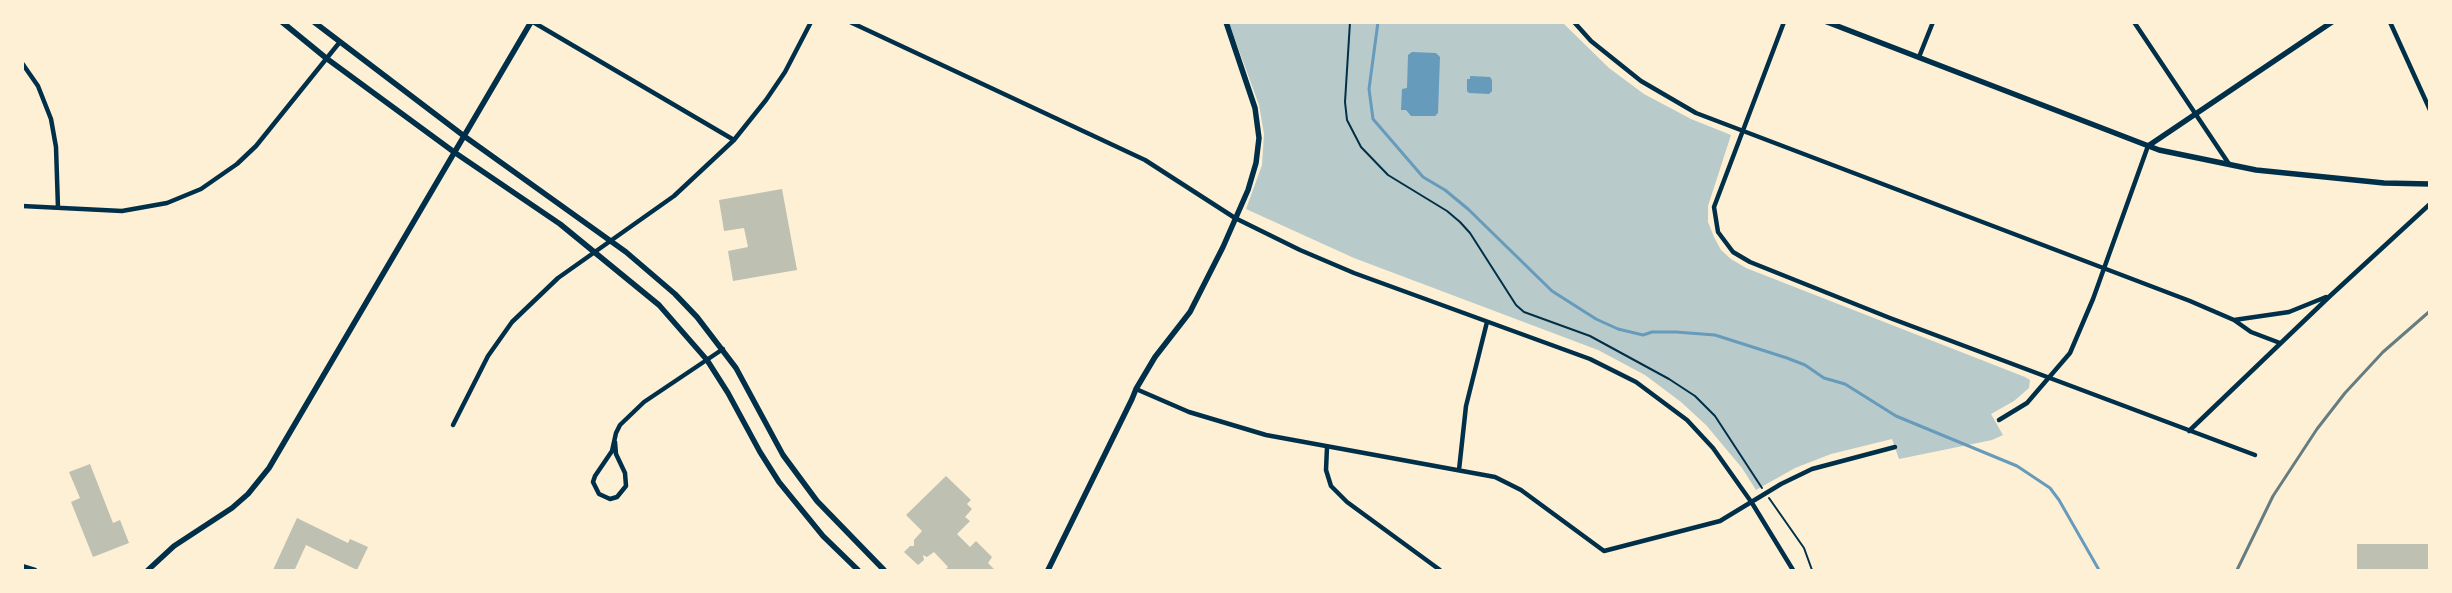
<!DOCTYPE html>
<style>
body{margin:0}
#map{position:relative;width:2452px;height:593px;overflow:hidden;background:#fdf0d5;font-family:Spectral,serif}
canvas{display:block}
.frame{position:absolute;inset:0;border:24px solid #fdf0d5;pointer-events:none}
</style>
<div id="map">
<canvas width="2452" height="593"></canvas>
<div class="frame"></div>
</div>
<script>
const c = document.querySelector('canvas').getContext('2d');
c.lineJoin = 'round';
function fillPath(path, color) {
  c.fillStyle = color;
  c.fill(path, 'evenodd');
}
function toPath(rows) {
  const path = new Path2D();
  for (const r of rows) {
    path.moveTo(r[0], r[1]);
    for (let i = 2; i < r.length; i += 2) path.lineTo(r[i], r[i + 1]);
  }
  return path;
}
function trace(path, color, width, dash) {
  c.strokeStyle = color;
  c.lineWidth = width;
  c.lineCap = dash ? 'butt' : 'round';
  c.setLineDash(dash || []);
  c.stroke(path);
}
const green = toPath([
 [1229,23,1563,23,1609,68,1644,94,1691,119,1731,135,1708,206,1708,222,1714,237,1721,250,1731,259,1746,268,2025,377,2030,380,2029,388,2014,401,1991,414,2003,435,1992,440,1899,459,1892,439,1831,454,1795,468,1756,490,1742,468,1706,425,1681,402,1645,375,1598,350,1354,258,1246,209,1262,165,1264,134,1259,105]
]);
const water = toPath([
 [1412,52,1436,53,1440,57,1438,113,1435,116,1411,116,1406,110,1401,110,1402,89,1407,88,1408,55],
 [1470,76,1490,77,1492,80,1492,91,1489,94,1469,93,1467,91,1467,79,1470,79]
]);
const stream = toPath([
 [1378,22,1369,89,1373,119,1423,177,1445,190,1468,209,1552,291,1596,319,1618,329,1643,335,1652,332,1676,332,1715,335,1787,358,1805,365,1824,378,1845,384,1896,416,2017,466,2050,488,2059,500,2099,570]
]);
const building = toPath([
 [782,189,797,270,733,281,728,251,748,247,744,228,724,231,719,200],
 [90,464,113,523,120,520,129,543,93,557,71,502,80,498,69,472],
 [946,476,971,500,967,504,972,509,965,517,970,521,957,534,970,547,976,541,992,557,988,563,994,569,992,570,945,570,948,567,934,552,927,557,923,555,924,560,918,565,904,552,910,546,914,546,914,540,922,531,906,515],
 [297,518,348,543,350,539,368,547,357,570,306,545,295,569,300,570,273,570],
 [2357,544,2430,544,2430,570,2357,570]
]);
const path = toPath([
 [1350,22,1345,102,1347,120,1361,147,1388,175,1447,211,1460,222,1470,233,1516,305,1524,312,1590,336,1669,379,1695,396,1715,416,1762,488],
 [1769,498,1804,548,1812,570]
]);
const minor = toPath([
 [533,22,734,140],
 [850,22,1145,160,1235,218,1300,250,1354,273,1590,359,1636,382,1687,420,1713,448,1752,503,1793,570],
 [1574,22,1591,41,1641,81,1696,113,2190,301,2234,320,2251,332,2280,343],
 [1784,22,1714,207,1718,232,1733,252,1750,262,1890,318,2255,455],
 [2134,22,2229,164],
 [2390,22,2430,110],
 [1919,57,1933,22],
 [22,63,38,86,51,119,56,147,58,208],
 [22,206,122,211,167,203,201,189,237,164,256,146,339,43],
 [2234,320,2289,312,2326,297],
 [1136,389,1189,412,1266,435,1495,477,1521,490,1604,551,1720,521,1781,484,1812,469,1895,447],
 [1999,420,2027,403,2070,353,2093,299,2148,146],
 [453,425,488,356,512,322,558,278,674,196,734,140,766,100,785,72,811,22],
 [2189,431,2330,296,2430,204],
 [615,442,616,454,625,473,626,486,617,497,610,499,599,494,593,482,595,476,612,451,616,433,620,425,644,402,723,349],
 [1327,447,1326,470,1331,486,1347,502,1440,570],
 [1459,470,1466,406,1487,322],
 [22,566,35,570]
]);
const tertiary = toPath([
 [282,22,326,58,454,152,560,224,659,305,707,360,728,393,760,452,779,482,823,536,858,570],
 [314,22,464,136,626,252,675,294,697,317,736,368,783,455,817,501,884,570],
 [1827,22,2159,150,2256,170,2384,183,2430,184],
 [2148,146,2332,22],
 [148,570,174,546,232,508,248,494,269,468,531,22],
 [1048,570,1132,399,1136,389,1155,357,1190,312,1223,247,1248,190,1256,163,1259,138,1255,108,1226,22]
]);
const rail = toPath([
 [2237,570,2273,496,2317,429,2345,393,2383,352,2430,311]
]);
fillPath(green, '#b9caca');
fillPath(water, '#669bbc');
trace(stream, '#669bbc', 3);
fillPath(building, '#bec0b2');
trace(path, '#003049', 2);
trace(minor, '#003049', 4.5);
trace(tertiary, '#003049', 5.5);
trace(rail, '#657d81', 3);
</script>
